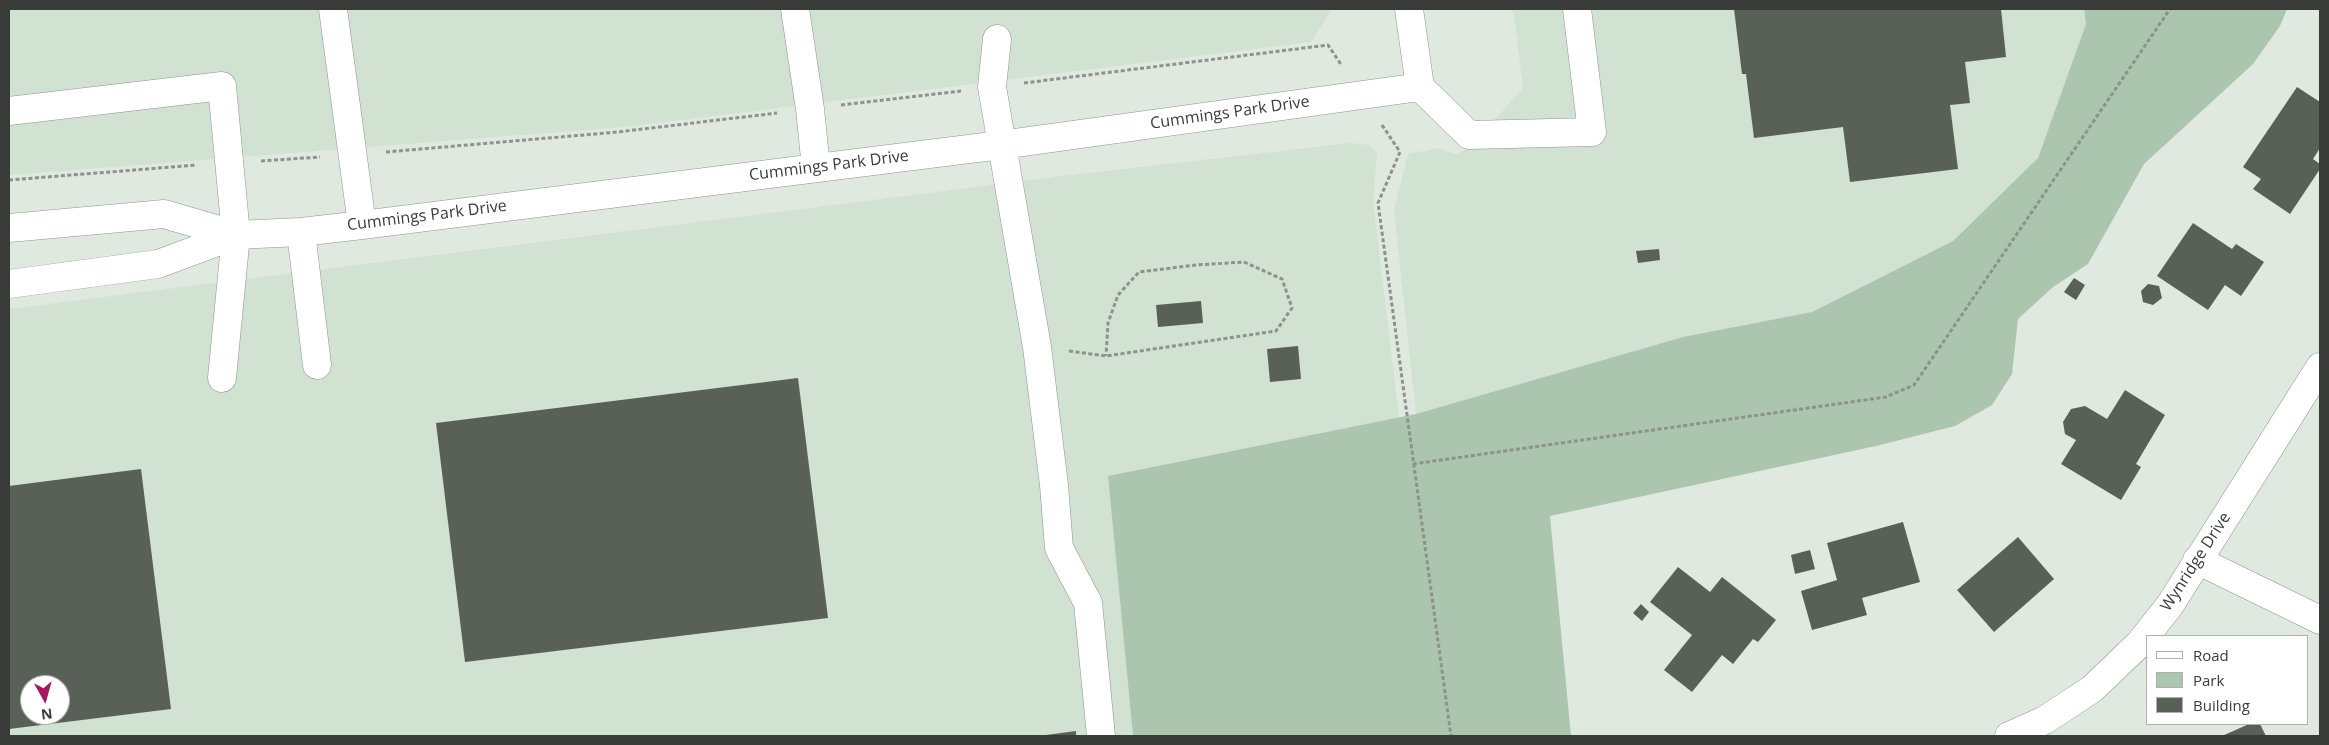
<!DOCTYPE html>
<style>
body{margin:0}
#map{position:relative;width:2329px;height:745px;overflow:hidden;background:#e0e9e0;font-family:"Open Sans",sans-serif}
canvas{display:block}
.frame{position:absolute;inset:0;border:10px solid #383b38;pointer-events:none}
.legend{position:absolute;left:2146px;top:635px;width:162px;height:90px;box-sizing:border-box;background:#fff;border:1px solid #afb1af;margin:0;padding:6px 9px;list-style:none;font-size:15px;color:#383b38}
.legend li{display:flex;align-items:center;gap:10px;height:25px}
.legend b{width:25px;border:1px solid #afb1af}
.north{position:absolute;left:20px;top:675px;width:50px;height:50px;box-sizing:border-box;background:#fff;border:1px solid #afb1af;border-radius:50%;rotate:173deg;font-size:14px;font-weight:700;line-height:20px;text-align:center;color:#383b38}
.north::after{content:'';display:block;margin:auto;width:18px;height:22px;background:#a4185f;clip-path:polygon(50% 0,100% 100%,50% 72%,0 100%)}
</style>
<div id="map">
<canvas width="2329" height="745"></canvas>
<div class="frame"></div>
<ul class="legend">
<li><b style="height:6px;background:#fff"></b>Road</li>
<li><b style="height:14px;background:#acc5ae"></b>Park</li>
<li><b style="height:14px;background:#586058"></b>Building</li>
</ul>
<div class="north">N</div>
</div>
<script>
const c = document.querySelector('canvas').getContext('2d');
c.lineJoin = 'round';
function fillPath(path, color) {
  c.fillStyle = color;
  c.fill(path, 'evenodd');
}
function toPath(rows) {
  const path = new Path2D();
  for (const r of rows) {
    path.moveTo(r[0], r[1]);
    for (let i = 2; i < r.length; i += 2) path.lineTo(r[i], r[i + 1]);
  }
  return path;
}
function trace(path, color, width, dash) {
  c.strokeStyle = color;
  c.lineWidth = width;
  c.lineCap = dash ? 'butt' : 'round';
  c.setLineDash(dash || []);
  c.stroke(path);
}
function label(font, color, halo, rows, align = 'center') {
  c.font = font + ' "Open Sans",sans-serif';
  c.lineWidth = 5;
  c.setLineDash([]);
  c.textBaseline = 'middle';
  c.strokeStyle = halo;
  c.fillStyle = color;
  for (const [text, x, y, turn = 0] of rows) {
    c.save();
    c.translate(x, y);
    c.rotate((+turn || 0) * Math.PI / 180);
    c.textAlign = isNaN(turn) ? turn : align;
    if (halo) c.strokeText(text, 0, 0);
    c.fillText(text, 0, 0);
    c.restore();
  }
}
const built = toPath([
 [9,9,1332,9,1311,42,624,127,9,175],
 [1509,9,2084,9,2086,24,2038,158,1953,241,1812,312,1683,337,1416,414,1394,210,1408,154,1438,148,1457,155,1473,144,1523,88,1514,13],
 [1351,143,1369,145,1377,153,1373,202,1399,418,1108,476,1133,736,9,736,9,309,1063,176],
 [30,685,60,685,60,715,30,715]
]);
const green = toPath([
 [2084,9,2287,9,2280,26,2253,64,2144,164,2088,264,2053,287,2018,319,2012,374,1992,405,1955,426,1876,446,1550,516,1571,736,1133,736,1108,476,1416,414,1683,337,1812,312,1953,241,2038,158,2086,24]
]);
const building = toPath([
 [1734,9,2001,9,2006,57,1965,62,1970,103,1950,105,1958,169,1850,182,1843,127,1754,138,1746,74,1742,74],
 [2297,87,2320,102,2320,148,2313,159,2320,164,2320,169,2290,214,2253,189,2261,179,2243,167],
 [2193,223,2232,249,2236,244,2264,262,2241,296,2225,285,2208,310,2157,276],
 [1659,249,1660,260,1638,263,1636,251],
 [2074,278,2085,285,2076,300,2064,292],
 [2148,284,2159,286,2162,298,2153,305,2143,302,2141,291],
 [1201,301,1203,323,1158,327,1156,305],
 [1298,346,1301,379,1270,382,1267,349],
 [798,378,828,618,465,662,436,423],
 [2125,390,2165,415,2136,464,2141,467,2121,500,2061,464,2076,440,2065,434,2063,422,2071,409,2085,406,2107,419],
 [141,469,171,709,9,729,9,486],
 [30,685,60,685,60,715,30,715],
 [1903,522,1920,582,1862,598,1867,615,1812,630,1801,591,1837,580,1827,543],
 [2018,537,2054,579,1994,632,1957,590],
 [1810,550,1815,569,1795,574,1791,555],
 [1678,567,1710,592,1722,577,1776,620,1758,642,1753,639,1733,664,1722,655,1692,692,1664,670,1692,635,1650,602],
 [1641,604,1649,612,1642,621,1633,613],
 [2249,724,2260,724,2266,736,2222,736],
 [1076,731,1076,736,1046,736,1046,735]
]);
const path = toPath([
 [1024,83,1328,45,1342,66],
 [841,105,961,91],
 [1382,125,1400,152,1378,203,1451,736],
 [386,152,618,132,777,113],
 [261,161,320,157],
 [9,180,197,165],
 [1069,351,1106,356,1276,331,1292,308,1282,279,1244,262,1196,265,1139,272,1118,295,1108,323,1106,356],
 [1413,464,1886,397,1914,385,2170,9]
]);
const minor = toPath([
 [333,9,362,225],
 [795,9,810,109,816,168],
 [1409,9,1420,87],
 [997,39,992,87,1037,347,1054,485,1059,548,1088,603,1101,736],
 [1420,87,1469,135,1592,132,1577,9],
 [9,111,222,86,236,235,222,378],
 [9,228,164,214,236,235],
 [301,232,317,365],
 [9,284,158,264,236,235,301,232,362,225,1001,145,1420,87],
 [2197,560,2320,620],
 [2009,736,2045,720,2092,689,2140,643,2170,605,2320,367]
]);
const streetNames = [
 ["Cummings Park Drive",1230,113,-8],
 ["Cummings Park Drive",829,166,-7],
 ["Cummings Park Drive",427,216,-7],
 ["Wynridge Drive",2196,562,-57]
];
fillPath(built, '#d1e1d2');
fillPath(green, '#acc5ae');
fillPath(building, '#586058');
trace(minor, '#8d958d', 29);
trace(path, '#8c928c', 3, [4, 2.5]);
trace(minor, '#fff', 28);
label('16px', '#383b38', '#fff', streetNames);
</script>
